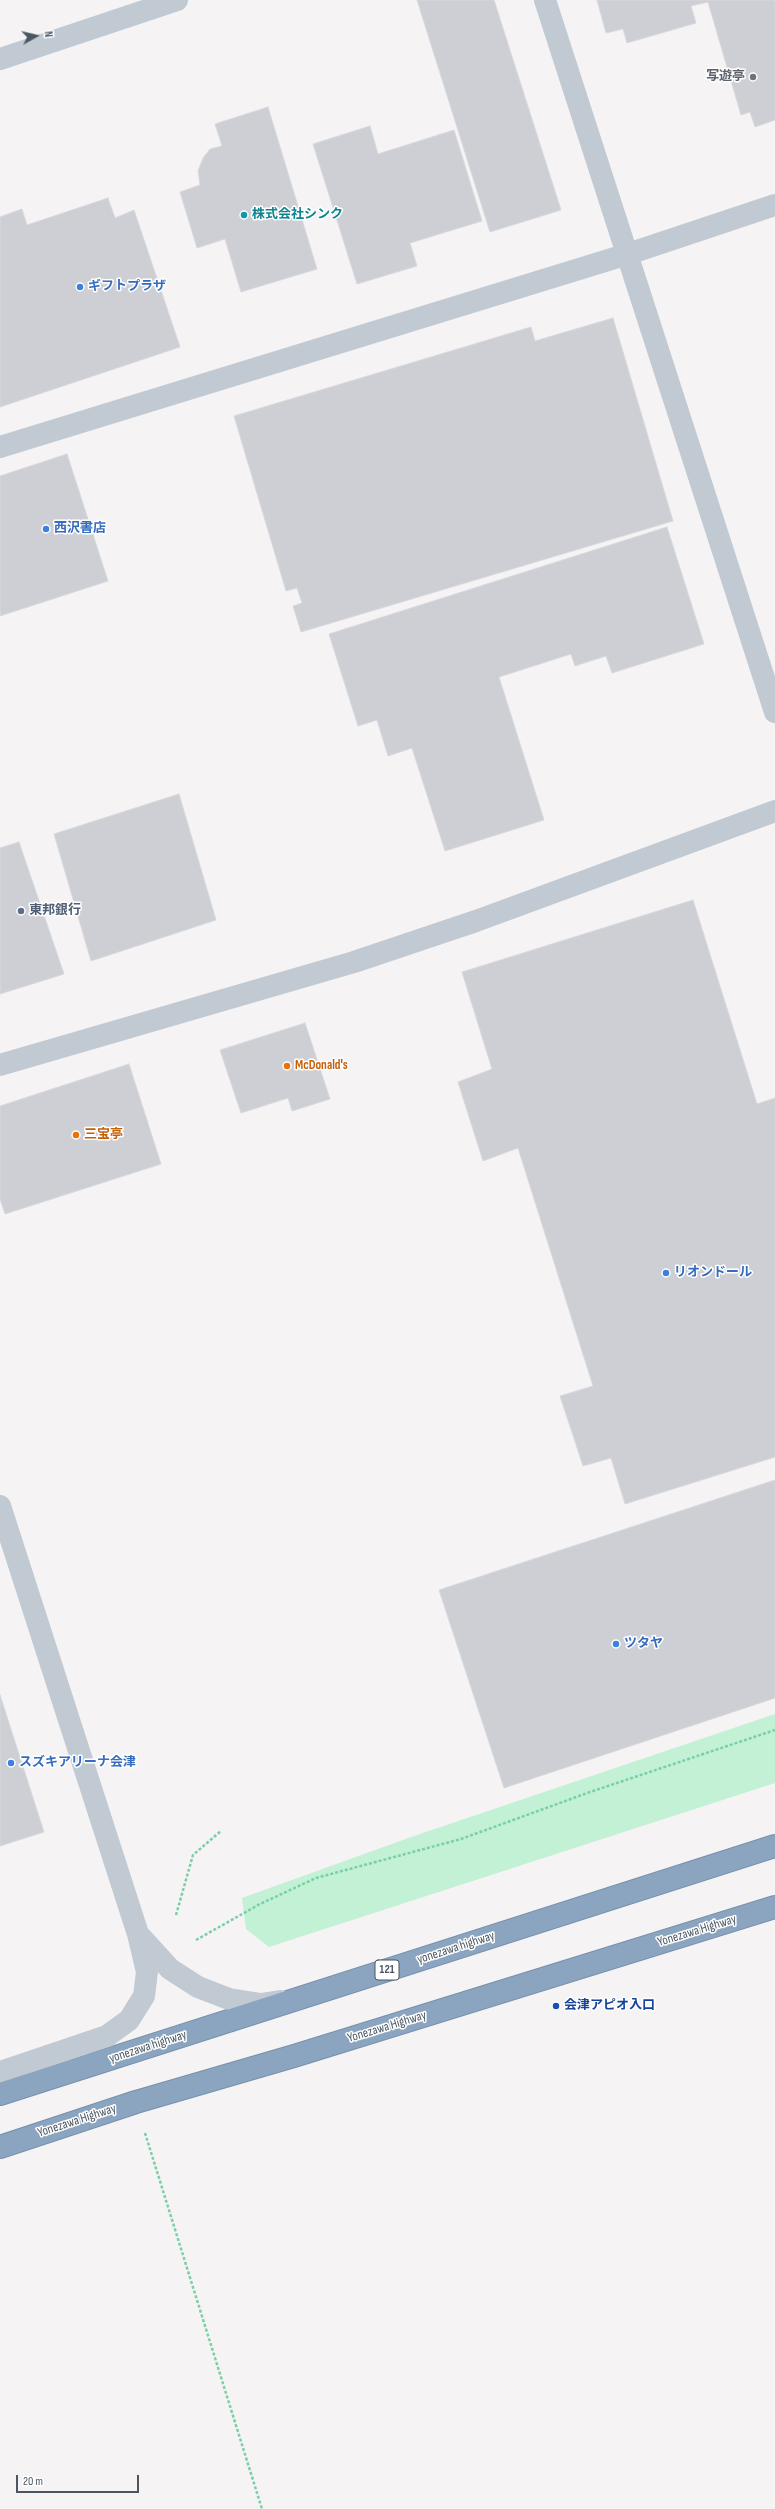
<!DOCTYPE html>
<meta charset="utf-8">
<style>
body{margin:0}
#map{position:relative;width:775px;height:2509px;overflow:hidden;background:#f5f3f3;font-family:"Sofia Sans Condensed",sans-serif}
canvas{display:block}
.north{position:absolute;left:16px;top:16px;width:40px;height:40px;-webkit-text-stroke:3px #fff;paint-order:stroke;rotate:82deg;font-size:11px;font-weight:700;line-height:16px;text-align:center;color:#4a5661}
.north::after{content:'';display:block;margin:auto;width:14px;height:18px;background:#4a5661;clip-path:polygon(50% 0,100% 100%,50% 72%,0 100%)}
.scale{position:absolute;left:16px;top:2475px;width:123px;height:18px;box-sizing:border-box;border:2px solid #4a5661;border-top:0;padding-left:5px;font-size:12px;line-height:14px;white-space:nowrap;color:#4a5661;-webkit-text-stroke:3px #fff;paint-order:stroke}
</style>
<div id="map">
<canvas width="775" height="2509"></canvas>
<div class="north">N</div>
<div class="scale">20 m</div>
</div>
<script>
const c = document.querySelector('canvas').getContext('2d');
c.lineJoin = 'round';
function fillPath(path, color) {
  c.fillStyle = color;
  c.fill(path, 'evenodd');
}
function toPath(rows) {
  const path = new Path2D();
  for (const r of rows) {
    path.moveTo(r[0], r[1]);
    for (let i = 2; i < r.length; i += 2) path.lineTo(r[i], r[i + 1]);
  }
  return path;
}
function trace(path, color, width, dash) {
  c.strokeStyle = color;
  c.lineWidth = width;
  c.lineCap = dash ? 'butt' : 'round';
  c.setLineDash(dash || []);
  c.stroke(path);
}
function label(font, color, halo, rows, align = 'center') {
  c.font = font + ' "Sofia Sans Condensed","Noto Sans JP",sans-serif';
  c.lineWidth = 3;
  c.setLineDash([]);
  c.textBaseline = 'middle';
  c.strokeStyle = halo;
  c.fillStyle = color;
  for (const [text, x, y, turn = 0] of rows) {
    c.save();
    c.translate(x, y);
    c.rotate((+turn || 0) * Math.PI / 180);
    c.textAlign = isNaN(turn) ? turn : align;
    if (halo) c.strokeText(text, 0, 0);
    c.fillText(text, 0, 0);
    c.restore();
  }
}
const green = toPath([
 [775,1714,775,1783,269,1947,246,1929,242,1898,414,1836]
]);
const building = toPath([
 [417,0,494,0,561,210,490,232,417,0],
 [597,0,775,0,775,120,755,127,750,112,741,115,708,2,691,6,696,23,627,43,623,29,606,33,597,0],
 [268,107,317,269,241,292,225,239,197,248,180,192,200,185,198,171,203,158,210,149,222,146,215,124,268,107],
 [370,126,378,154,454,130,482,221,410,243,417,266,357,284,313,144,370,126],
 [108,198,115,218,134,210,180,347,0,407,0,217,22,209,27,225,108,198],
 [613,318,673,521,301,632,293,606,302,603,297,588,286,591,234,416,531,327,535,341,613,318],
 [67,454,108,581,0,616,0,476,67,454],
 [667,527,704,644,612,673,606,656,575,666,571,654,499,677,544,820,445,851,412,748,388,756,377,720,358,726,329,634,667,527],
 [179,794,216,920,91,961,54,834,179,794],
 [19,842,64,974,0,994,0,848,19,842],
 [693,900,757,1104,775,1098,775,1457,625,1504,611,1458,583,1466,560,1396,593,1386,518,1148,483,1161,458,1082,492,1069,462,972,693,900],
 [305,1023,330,1099,292,1111,288,1098,241,1113,220,1050,305,1023],
 [129,1064,161,1164,5,1214,0,1199,0,1106,129,1064],
 [775,1480,775,1698,504,1788,439,1590,775,1480],
 [0,1695,44,1832,0,1846,0,1695]
]);
const path = toPath([
 [176,1915,193,1855,221,1831],
 [196,1940,260,1904,316,1878,461,1839,590,1792,775,1730],
 [145,2133,262,2509]
]);
const minor = toPath([
 [545,0,775,712],
 [0,59,177,0],
 [0,447,628,254,775,205],
 [0,1065,354,962,476,921,775,811],
 [0,1506,138,1934,147,1972,144,1996,129,2020,107,2036,0,2072],
 [138,1934,170,1969,198,1987,229,1999,261,2004,280,2001]
]);
const highway = toPath([
 [0,2094,775,1846],
 [0,2147,136,2102,294,2056,775,1907]
]);
const markers = [
 [753,77,4,"#6b7280"],
 [244,215,4,"#0f9aa8"],
 [80,287,4,"#3f7fe0"],
 [46,529,4,"#3f7fe0"],
 [21,911,4,"#5c6f8a"],
 [287,1066,4,"#e8710a"],
 [76,1135,4,"#e8710a"],
 [666,1273,4,"#3f7fe0"],
 [616,1644,4,"#3f7fe0"],
 [11,1763,4,"#3f7fe0"],
 [556,2006,4,"#1a4fb4"]
];
const shields = [
 [387,1970,24]
];
const shieldNames = [
 ["121",387,1970]
];
const worshipNames = [
 ["写遊亭",745,77]
];
const cultureNames = [
 ["株式会社シンク",252,215]
];
const shopNames = [
 ["ギフトプラザ",88,287],
 ["西沢書店",54,529],
 ["リオンドール",674,1273],
 ["ツタヤ",624,1644],
 ["スズキアリーナ会津",19,1763]
];
const serviceNames = [
 ["東邦銀行",29,911]
];
const foodNames = [
 ["McDonald's",295,1066],
 ["三宝亭",84,1135]
];
const streetNames = [
 ["Yonezawa Highway",697,1931,-17],
 ["yonezawa highway",456,1948,-18],
 ["Yonezawa Highway",387,2027,-17],
 ["yonezawa highway",148,2047,-18],
 ["Yonezawa Highway",77,2121,-18]
];
const transitNames = [
 ["会津アピオ入口",564,2006]
];
fillPath(green, '#c3f1d5');
fillPath(building, '#cdcfd5');
trace(building, '#d7d9de', 1);
trace(highway, '#7690ad', 24);
trace(path, '#7ad0a6', 2.5, [3, 2]);
trace(minor, '#c1cad2', 22);
trace(highway, '#8ba5c1', 22);
for (const [x, y, r, color] of markers) {
  const dot = new Path2D();
  dot.arc(x, y, r, 0, 2 * Math.PI);
  c.fillStyle = color;
  c.fill(dot);
  trace(dot, '#fff', 1.5);
}
for (const [x, y, w] of shields) {
  const box = new Path2D();
  box.roundRect(x - w / 2, y - 10, w, 20, 3);
  c.fillStyle = '#fff';
  c.fill(box);
  trace(box, '#4a5661', 1);
}
label('bold 12px', '#4a5661', null, shieldNames);
label('bold 13px', '#5b616d', '#fff', worshipNames, 'right');
label('bold 13px', '#0d838f', '#fff', cultureNames, 'left');
label('bold 13px', '#366cbe', '#fff', shopNames, 'left');
label('bold 13px', '#4e5e75', '#fff', serviceNames, 'left');
label('bold 13px', '#c56008', '#fff', foodNames, 'left');
label('13px', '#4a5661', '#fff', streetNames);
label('bold 13px', '#164399', '#fff', transitNames, 'left');
</script>
